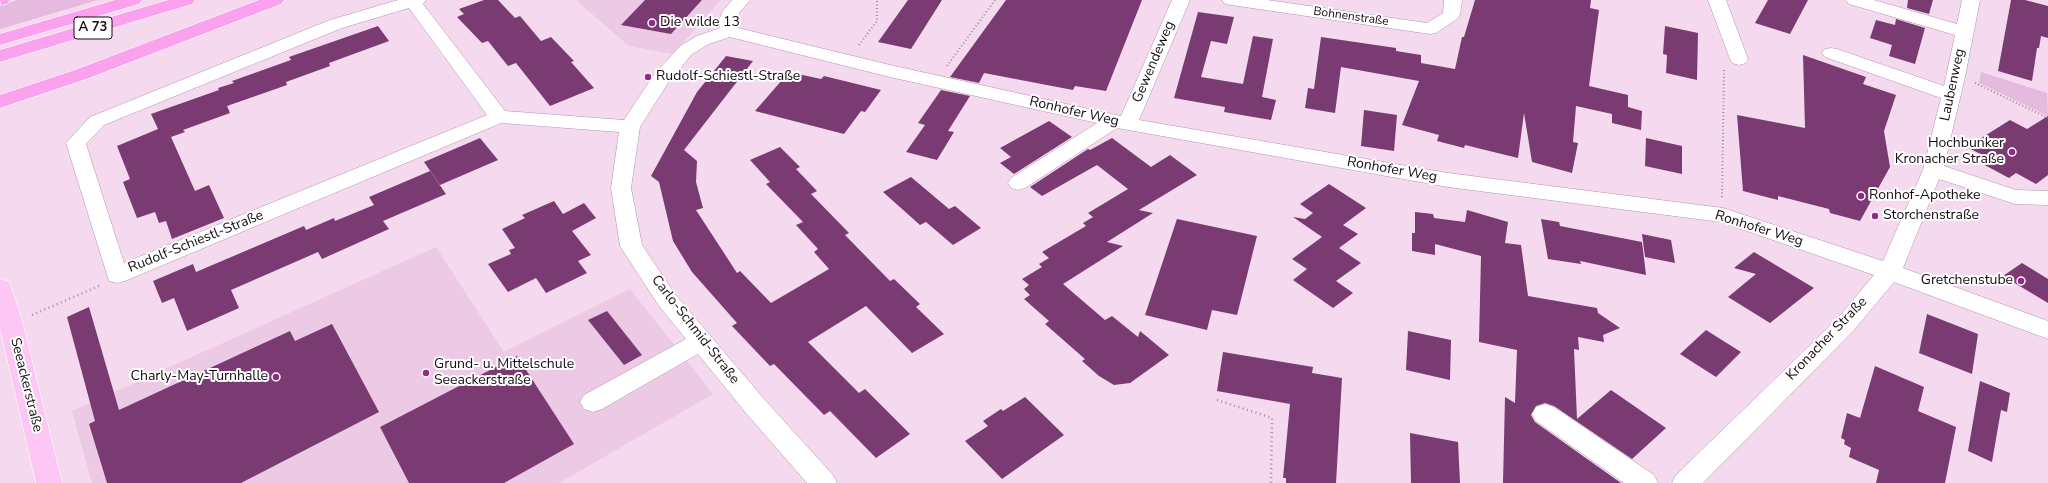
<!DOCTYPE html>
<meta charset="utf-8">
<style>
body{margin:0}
canvas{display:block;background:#f5d9ef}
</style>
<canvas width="2048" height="483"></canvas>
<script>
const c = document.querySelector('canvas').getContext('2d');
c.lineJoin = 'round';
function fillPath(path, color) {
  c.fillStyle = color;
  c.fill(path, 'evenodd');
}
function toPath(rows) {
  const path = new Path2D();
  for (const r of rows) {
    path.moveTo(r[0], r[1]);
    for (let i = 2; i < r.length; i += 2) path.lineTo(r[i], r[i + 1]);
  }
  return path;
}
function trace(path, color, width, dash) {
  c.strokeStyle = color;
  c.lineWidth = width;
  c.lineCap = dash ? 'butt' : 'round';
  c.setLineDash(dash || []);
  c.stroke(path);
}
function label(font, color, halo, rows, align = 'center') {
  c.font = font + ' "Nunito Sans",sans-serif';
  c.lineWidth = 4;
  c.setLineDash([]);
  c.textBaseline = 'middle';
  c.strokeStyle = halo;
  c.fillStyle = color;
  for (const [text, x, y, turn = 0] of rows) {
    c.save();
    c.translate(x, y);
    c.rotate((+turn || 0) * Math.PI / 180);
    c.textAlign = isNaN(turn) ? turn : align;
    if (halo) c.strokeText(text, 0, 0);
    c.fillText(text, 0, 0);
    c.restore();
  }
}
const built = toPath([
 [576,0,721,0,673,54,629,46],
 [436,247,504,352,630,289,713,394,559,483,92,483,72,411]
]);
const green = toPath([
 [17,0,98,0,0,29,0,6],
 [1981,72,2047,93,2048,116,1979,83]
]);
const building = toPath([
 [484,0,498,0,515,18,520,16,541,41,551,37,574,61,571,62,594,88,550,106,516,63,508,66,488,41,482,43,457,17,464,14,459,9],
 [645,0,702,0,671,34,621,25],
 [908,0,942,0,911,49,878,42],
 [1006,0,1142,0,1106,91,1075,86,1073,90,984,73,979,83,950,77],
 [1475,0,1591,0,1590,8,1599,10,1589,86,1628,95,1628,107,1642,111,1641,130,1612,123,1612,114,1576,106,1573,142,1578,143,1572,173,1532,162,1524,113,1518,158,1465,145,1464,148,1437,141,1439,135,1402,125,1419,81,1341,67,1335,113,1305,108,1308,88,1314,89,1321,37,1396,48,1396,51,1421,55,1421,63,1455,69,1462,37,1464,37],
 [1768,0,1808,0,1790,34,1755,23],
 [1908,0,1933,0,1929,14,1907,8],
 [2011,0,2025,0,2048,6,2048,38,2041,36,2039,48,2037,48,2032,81,1998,71],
 [1198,12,1234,17,1227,44,1211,41,1201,77,1243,84,1253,36,1273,39,1262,97,1276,100,1271,120,1224,112,1225,107,1174,98],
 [1896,19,1925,28,1915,64,1889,56,1892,45,1870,38,1876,20,1895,25],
 [378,26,389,41,329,63,330,66,286,82,287,85,227,106,230,113,183,130,185,132,171,137,195,191,209,185,224,218,172,239,166,221,159,223,155,212,137,218,123,182,130,179,117,146,158,129,151,114,219,90,218,88,234,83,232,81,291,60,289,57],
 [1665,26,1698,33,1697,80,1666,73,1667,55,1663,54],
 [1803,55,1866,77,1863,84,1896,95,1884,131,1890,167,1860,221,1830,213,1829,209,1778,196,1778,200,1743,191,1737,115,1805,128],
 [726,56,753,61,684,150,697,161,696,182,703,208,696,210,737,273,740,271,771,303,829,269,814,252,818,249,796,225,803,222,766,184,770,182,750,160,780,147,800,167,796,169,817,191,811,194,849,233,845,235,890,281,894,279,920,304,916,307,944,334,912,353,866,306,808,342,859,393,865,389,910,434,876,458,830,411,824,415,774,364,770,366,732,326,737,323,692,272,673,241,659,182,651,176,697,92],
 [789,72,821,79,824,76,881,90,865,112,861,111,844,134,755,111],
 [941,90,970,96,948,131,954,132,937,160,906,152,925,125,918,123],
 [1364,110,1397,115,1394,151,1361,146],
 [2048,116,2048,175,2036,184,2016,173,2009,178,1979,162,1986,157,1967,147,2010,120,2027,129],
 [1049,121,1072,137,1014,174,1000,163,1011,157,1000,148],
 [480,138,498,160,440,185,424,162],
 [1112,138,1151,167,1170,155,1197,175,1139,210,1153,213,1107,242,1123,246,1063,284,1105,320,1112,316,1138,337,1140,331,1169,355,1130,383,1114,385,1099,376,1082,361,1085,359,1045,324,1049,321,1024,299,1030,295,1024,289,1029,285,1022,279,1042,267,1039,264,1049,258,1042,252,1086,226,1083,223,1093,217,1088,213,1128,189,1097,165,1042,196,1030,187,1088,149,1090,150],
 [1646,138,1682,146,1682,174,1645,166],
 [430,171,446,194,383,221,389,229,322,259,318,252,231,290,239,308,187,331,174,298,162,303,153,281,193,264,196,272,304,226,306,230,334,218,335,221,374,205,369,197],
 [911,177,949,209,955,206,981,228,953,245,926,222,920,225,883,192],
 [1329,184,1366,208,1343,225,1358,234,1339,248,1361,263,1336,281,1353,293,1333,308,1293,280,1307,269,1292,259,1322,237,1293,217,1305,219,1313,213,1300,204],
 [554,201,563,214,584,203,596,218,572,231,591,255,578,261,587,273,546,293,536,278,508,292,488,264,511,254,509,250,515,248,502,229,525,218,522,215],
 [1467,210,1508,222,1505,243,1521,245,1528,296,1597,308,1598,313,1620,328,1603,335,1604,342,1578,337,1579,350,1574,349,1577,419,1611,390,1666,428,1632,459,1554,406,1545,403,1536,406,1531,415,1535,422,1621,483,1503,483,1505,397,1515,403,1517,350,1479,342,1481,256,1435,244,1435,255,1412,251,1412,233,1415,233,1415,212,1433,214,1434,218,1465,222],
 [1177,219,1257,236,1237,315,1212,310,1207,330,1145,315],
 [1541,219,1559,222,1560,226,1642,242,1646,275,1580,261,1581,264,1548,259],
 [1642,234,1671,240,1675,263,1645,257],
 [1754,252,1814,288,1770,323,1728,297,1756,274,1734,268],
 [2022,263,2048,279,2048,303,2003,276],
 [89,307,119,410,290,331,295,341,332,324,379,412,241,483,107,483,89,424,95,421,67,317],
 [607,311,642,355,624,365,588,320],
 [1927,314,1978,334,1972,374,1919,353],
 [1706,330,1741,352,1716,377,1680,354],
 [1408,331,1451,340,1450,380,1406,370],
 [1223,352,1313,367,1312,373,1342,378,1336,483,1286,483,1286,478,1283,478,1290,404,1217,391],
 [517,356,574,444,504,483,409,483,380,427],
 [1875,366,1924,387,1918,411,1956,427,1945,483,1876,483,1879,470,1849,457,1851,448,1844,444,1845,440,1841,438,1847,413,1860,418],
 [1980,381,2010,393,2007,412,2001,410,1992,462,1968,451],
 [1025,397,1064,435,1002,479,965,441,988,426,983,421,1001,409,1003,411],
 [1410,433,1458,442,1460,483,1411,483]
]);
const pathFar1 = toPath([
 [859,45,877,21,877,0],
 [947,66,995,0],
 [1975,83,2048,118],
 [1722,197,1724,70]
]);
const path = toPath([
 [32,315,99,286],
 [1217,400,1272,418,1271,483]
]);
const minor = toPath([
 [398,0,426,0,423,4,505,111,624,120,653,76,680,46,697,36,720,28,719,21,722,12,732,0,750,0,739,13,737,21,738,28,890,65,1121,116,1172,0,1190,0,1139,120,1448,173,1723,208,1883,261,1923,170,1941,98,1825,57,1822,53,1825,49,1831,48,1837,49,1944,86,1955,35,1849,4,1846,0,1874,0,1957,24,1962,0,1980,0,1965,77,1944,166,2016,190,2048,191,2048,205,2015,204,1939,179,1903,268,2048,321,2048,339,1894,282,1854,330,1703,483,1672,483,1676,475,1838,318,1874,275,1721,222,1448,187,1117,128,1025,188,1018,190,1011,188,1008,183,1011,178,1097,123,890,77,730,37,709,44,692,54,668,83,640,127,631,188,642,245,675,294,764,399,833,475,837,483,807,483,746,413,698,354,602,409,593,412,584,409,580,402,584,395,686,339,659,306,620,246,611,188,619,132,501,123,125,281,117,283,109,281,66,143,90,117,330,20,398,0],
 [409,8,487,115,124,263,86,144,104,125,342,28,409,8],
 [1222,0,1267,0,1427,23,1443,13,1444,0,1462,0,1460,15,1457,19,1436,33,1430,34,1231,5,1225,4,1222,0],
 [1708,0,1726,0,1748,59,1746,63,1739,65,1732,63,1730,59,1708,0],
 [1545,404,1554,407,1654,475,1658,483,1624,483,1536,421,1532,414,1536,407,1545,404]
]);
const major = toPath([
 [0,279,8,281,11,287,23,324,62,483,36,483,0,328,0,279]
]);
const highway = toPath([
 [0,0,10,0,7,4,1,5,0,0],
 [115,0,142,0,139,4,0,45,0,34,115,0],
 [168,0,195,0,192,4,0,62,0,50,168,0],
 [259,0,284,0,281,4,89,78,0,108,0,95,75,70,259,0]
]);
const markers = [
 [652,23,4,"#94288a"],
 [648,77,4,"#94288a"],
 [2012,152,4,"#94288a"],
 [1861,196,4,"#94288a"],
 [1875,216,4,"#94288a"],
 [2021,281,4,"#94288a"],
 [426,373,4,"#94288a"],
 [276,377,4,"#94288a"]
];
const farStreetnames = [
 ["Bohnenstraße",1351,17,8]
];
const shields = [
 [93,28,38]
];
const shieldNames = [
 ["A 73",93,28]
];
const poiNames = [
 ["Die wilde 13",660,23],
 ["Rudolf-Schiestl-Straße",656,77],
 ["Hochbunker",2004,144,"right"],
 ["Kronacher Straße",2004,160,"right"],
 ["Ronhof-Apotheke",1869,196],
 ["Storchenstraße",1883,216],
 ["Gretchenstube",2013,281,"right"],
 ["Grund- u. Mittelschule",434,365],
 ["Seeackerstraße",434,381],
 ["Charly-May-Turnhalle",268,377,"right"]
];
const streetNames = [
 ["Gewendeweg",1154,62,-67],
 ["Laubenweg",1953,85,-78],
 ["Ronhofer Weg",1074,112,13],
 ["Ronhofer Weg",1392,170,10],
 ["Ronhofer Weg",1759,229,17],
 ["Rudolf-Schiestl-Straße",196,242,-22],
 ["Carlo-Schmid-Straße",695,330,52],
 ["Kronacher Straße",1827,339,-46],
 ["Seeackerstraße",26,385,76]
];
fillPath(built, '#ecc9e5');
fillPath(green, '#e6bade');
fillPath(building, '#793b71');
trace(minor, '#af95aa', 1);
trace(major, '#fff', 1);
trace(highway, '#fff', 1);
trace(pathFar1, '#a18c9c', 2, [1, 2.5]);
trace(path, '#a18c9c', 2.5, [1, 3.5]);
fillPath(minor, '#fff');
fillPath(major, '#fcc7f4');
fillPath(highway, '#faa2ed');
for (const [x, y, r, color] of markers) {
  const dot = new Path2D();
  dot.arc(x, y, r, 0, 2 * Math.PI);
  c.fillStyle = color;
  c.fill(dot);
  trace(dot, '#fff', 1.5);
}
label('12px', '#150c13', '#fff', farStreetnames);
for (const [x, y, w] of shields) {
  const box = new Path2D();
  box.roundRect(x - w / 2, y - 11, w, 22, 3);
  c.fillStyle = '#fff';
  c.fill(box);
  trace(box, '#150c13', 1);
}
label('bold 13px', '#150c13', null, shieldNames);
label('14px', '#150c13', '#fff', poiNames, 'left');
label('14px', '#150c13', '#fff', streetNames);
</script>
